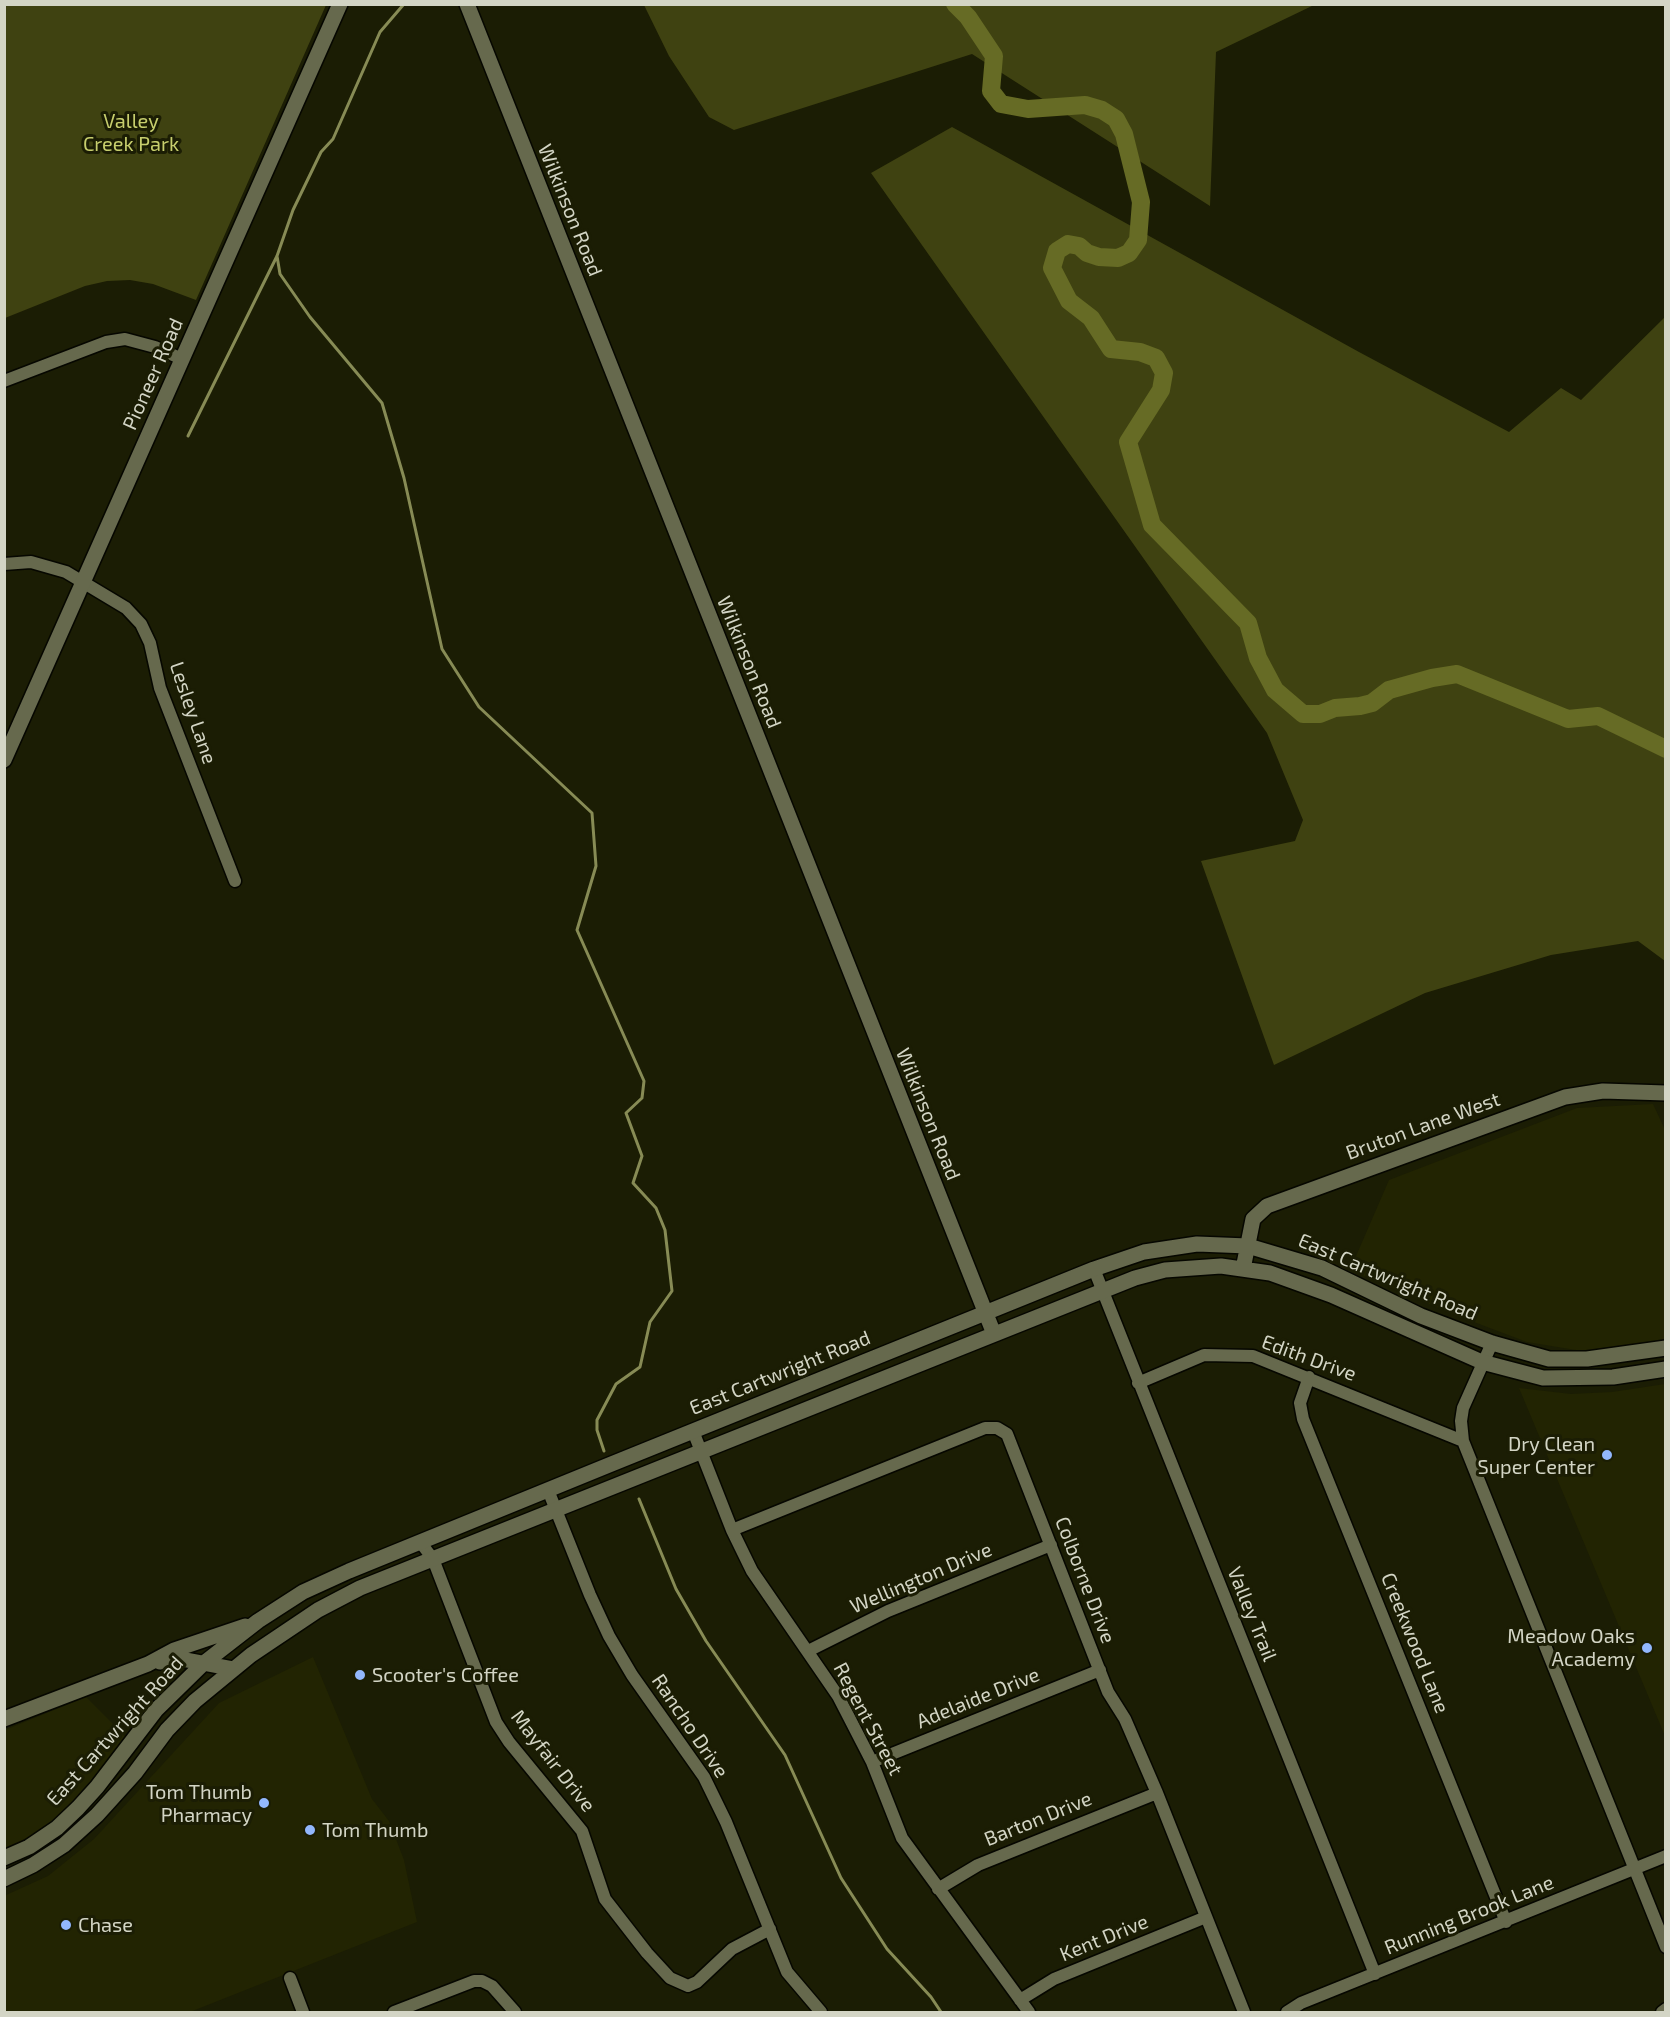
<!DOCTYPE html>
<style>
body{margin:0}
#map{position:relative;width:1670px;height:2017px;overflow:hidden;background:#1b1d04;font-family:"Exo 2",sans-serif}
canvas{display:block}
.frame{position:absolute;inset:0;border:6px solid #d3d5c5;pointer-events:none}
</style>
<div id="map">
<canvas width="1670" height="2017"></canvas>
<div class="frame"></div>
</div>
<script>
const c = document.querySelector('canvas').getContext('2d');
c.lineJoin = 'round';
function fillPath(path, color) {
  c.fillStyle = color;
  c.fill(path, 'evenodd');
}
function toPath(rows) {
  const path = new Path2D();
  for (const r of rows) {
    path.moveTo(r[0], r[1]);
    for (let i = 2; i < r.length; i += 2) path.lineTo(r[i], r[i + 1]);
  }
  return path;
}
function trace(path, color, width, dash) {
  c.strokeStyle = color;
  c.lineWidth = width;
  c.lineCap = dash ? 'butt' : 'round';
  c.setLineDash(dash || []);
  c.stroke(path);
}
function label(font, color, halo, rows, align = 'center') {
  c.font = font + ' "Exo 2",sans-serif';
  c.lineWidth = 6;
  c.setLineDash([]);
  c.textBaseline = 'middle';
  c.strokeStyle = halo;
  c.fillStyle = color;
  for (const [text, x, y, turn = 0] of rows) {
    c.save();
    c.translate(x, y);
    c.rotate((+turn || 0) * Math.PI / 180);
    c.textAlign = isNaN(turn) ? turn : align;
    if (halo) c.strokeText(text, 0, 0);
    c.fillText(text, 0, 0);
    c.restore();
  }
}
const built = toPath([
 [1653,1104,1666,1132,1665,1339,1620,1348,1582,1351,1527,1342,1450,1313,1350,1270,1389,1180,1577,1108],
 [1665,1384,1666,1384,1665,1736,1519,1388,1571,1394,1612,1392],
 [313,1657,372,1799,389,1821,404,1860,417,1922,190,2012,5,2012,4,1896,48,1876,94,1839,219,1703],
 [86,1697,128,1739,77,1802,49,1825,5,1851,5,1730]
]);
const green = toPath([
 [5,4,326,5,196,300,153,284,130,280,107,281,85,286,5,318],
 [644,5,1314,5,1216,52,1210,206,972,54,734,130,709,117,669,56],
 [952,127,1359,352,1509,432,1561,388,1581,400,1665,317,1665,961,1638,941,1551,955,1425,993,1274,1065,1201,861,1295,841,1303,820,1267,733,871,173]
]);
const stream = toPath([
 [277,256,280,274,310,317,382,403,404,478,442,649,479,707,592,813,596,866,577,930,644,1081,642,1098,626,1113,642,1156,633,1183,656,1208,665,1230,672,1291,650,1322,640,1367,616,1384,597,1420,597,1430,604,1451],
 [188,436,277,256,293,210,321,152,333,139,380,32,404,4],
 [639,1499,676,1589,706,1641,785,1755,841,1878,887,1949,931,1997,941,2012]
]);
const river = toPath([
 [955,4,968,17,994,56,991,91,1001,104,1028,109,1085,105,1102,110,1116,119,1124,134,1141,202,1138,240,1129,253,1118,258,1099,257,1087,253,1079,246,1068,244,1057,251,1052,268,1069,301,1091,318,1111,349,1140,352,1156,358,1164,373,1161,390,1128,442,1152,525,1248,623,1258,658,1275,690,1303,714,1320,714,1335,708,1360,706,1372,703,1389,690,1432,678,1457,674,1568,719,1598,716,1666,749]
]);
const street = toPath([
 [4,381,106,342,125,339,155,347,182,359],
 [4,564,31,562,66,572,126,608,141,624,150,643,160,688,235,881],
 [1094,1269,1375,1974],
 [1492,1343,1463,1408,1461,1421,1463,1441,1666,1947],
 [1309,1377,1300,1403,1303,1419,1506,1922],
 [1138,1383,1204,1355,1253,1356,1463,1441],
 [693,1431,732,1530,752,1571,838,1696,872,1762,902,1838,1029,2012],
 [548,1490,590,1595,609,1636,632,1675,704,1777,726,1822,787,1972,821,2012],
 [732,1530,985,1428,997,1428,1007,1434,1108,1692,1125,1719,1157,1793,1244,2012],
 [421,1543,433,1559,496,1722,509,1742,582,1831,605,1899,647,1953,670,1978,688,1986,697,1982,732,1949,770,1929],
 [808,1651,888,1611,1051,1545],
 [872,1762,1100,1670],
 [938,1889,978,1865,1157,1793],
 [290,1978,303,2012],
 [1020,2000,1054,1979,1206,1917],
 [394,2012,474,1981,482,1981,492,1986,515,2012],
 [1287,2012,1301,2003,1666,1856],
 [1662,2012,1666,2009]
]);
const secondary = toPath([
 [467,4,994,1334],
 [4,760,340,4],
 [1243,1269,1253,1219,1267,1206,1565,1097,1603,1091,1666,1093],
 [160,1662,176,1658,234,1669],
 [4,1719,148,1664,174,1650,245,1626],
 [4,1858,29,1847,57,1828,78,1808,97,1787,156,1710,204,1663,258,1621,303,1592,349,1571,609,1465,1094,1269,1144,1252,1197,1244,1248,1246,1322,1268,1421,1316,1492,1343,1549,1359,1587,1359,1666,1348],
 [4,1879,33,1865,64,1845,97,1815,135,1773,167,1730,195,1701,251,1655,318,1610,360,1588,1135,1278,1165,1270,1221,1266,1270,1273,1331,1295,1482,1362,1543,1378,1613,1377,1666,1369]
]);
const markers = [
 [1607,1455,6,"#92b7fd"],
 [1647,1648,6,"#92b7fd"],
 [360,1675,6,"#92b7fd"],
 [264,1803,6,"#92b7fd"],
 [310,1830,6,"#92b7fd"],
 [66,1925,6,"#92b7fd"]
];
const parkNames = [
 ["Valley",131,121],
 ["Creek Park",131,144]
];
const streetNames = [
 ["Wilkinson Road",570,210,68],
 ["Pioneer Road",153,374,-66],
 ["Wilkinson Road",749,662,68],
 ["Lesley Lane",193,713,71],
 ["Wilkinson Road",928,1114,68],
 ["Bruton Lane West",1423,1126,-20],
 ["East Cartwright Road",1388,1277,23],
 ["Edith Drive",1309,1358,20],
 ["East Cartwright Road",780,1373,-22],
 ["Wellington Drive",921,1578,-23],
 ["Colborne Drive",1085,1580,69],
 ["Valley Trail",1252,1614,68],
 ["Creekwood Lane",1415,1643,68],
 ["Adelaide Drive",978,1698,-22],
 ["Regent Street",868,1719,62],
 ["Rancho Drive",690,1726,56],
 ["East Cartwright Road",115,1731,-48],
 ["Mayfair Drive",553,1761,52],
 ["Barton Drive",1038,1819,-22],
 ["Running Brook Lane",1469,1915,-22],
 ["Kent Drive",1104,1938,-22]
];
const poiNames = [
 ["Dry Clean",1595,1444],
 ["Super Center",1595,1467],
 ["Meadow Oaks",1635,1636],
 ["Academy",1635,1659],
 ["Scooter's Coffee",372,1675,"left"],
 ["Tom Thumb",252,1792],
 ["Pharmacy",252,1815],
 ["Tom Thumb",322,1830,"left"],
 ["Chase",78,1925,"left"]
];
fillPath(built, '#222402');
fillPath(green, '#3f4211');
trace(stream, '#878b55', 3);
trace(river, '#666b25', 18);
trace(street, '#060700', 15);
trace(secondary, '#060700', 18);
trace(street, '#66694d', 12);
trace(secondary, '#66694d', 15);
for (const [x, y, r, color] of markers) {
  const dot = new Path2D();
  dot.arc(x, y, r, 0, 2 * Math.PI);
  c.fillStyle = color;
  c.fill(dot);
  trace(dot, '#1b1d04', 2);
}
label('20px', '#c7ce6d', '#1b1d04', parkNames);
label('20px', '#d3d5c5', '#1b1d04', streetNames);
label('20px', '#d3d5c5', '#1b1d04', poiNames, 'right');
</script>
